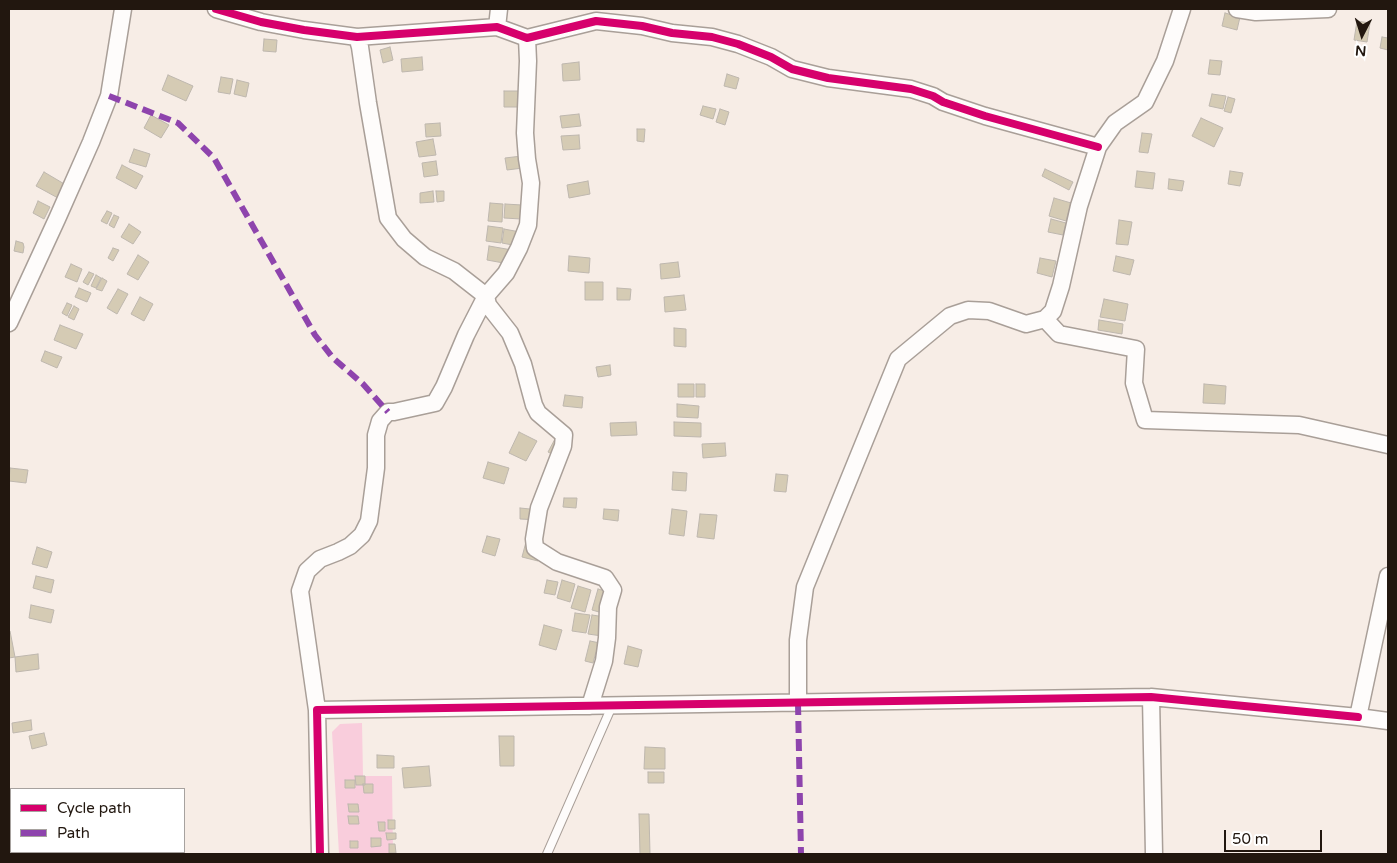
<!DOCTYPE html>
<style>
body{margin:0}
#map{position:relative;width:1397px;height:863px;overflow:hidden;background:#f7ede6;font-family:"Varela Round",sans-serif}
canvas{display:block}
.frame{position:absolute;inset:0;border:10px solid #22170f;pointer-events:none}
.legend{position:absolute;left:10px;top:788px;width:175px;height:65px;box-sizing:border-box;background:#fff;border:1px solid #a7a29f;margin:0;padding:6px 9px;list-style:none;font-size:15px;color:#22170f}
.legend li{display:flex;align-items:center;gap:10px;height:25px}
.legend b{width:25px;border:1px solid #a7a29f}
.north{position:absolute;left:1337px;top:10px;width:50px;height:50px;-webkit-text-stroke:4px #fff;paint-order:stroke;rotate:185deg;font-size:14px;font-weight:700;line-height:20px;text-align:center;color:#22170f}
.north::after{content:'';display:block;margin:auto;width:18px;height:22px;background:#22170f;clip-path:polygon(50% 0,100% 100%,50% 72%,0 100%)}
.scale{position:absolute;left:1224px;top:830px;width:98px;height:22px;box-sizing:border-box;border:2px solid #22170f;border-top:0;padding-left:6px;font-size:15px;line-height:18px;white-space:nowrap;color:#22170f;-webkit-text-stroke:4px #fff;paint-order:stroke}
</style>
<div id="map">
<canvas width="1397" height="863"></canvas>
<div class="frame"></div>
<ul class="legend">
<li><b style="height:6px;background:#d6006c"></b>Cycle path</li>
<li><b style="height:6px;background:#8e44ad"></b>Path</li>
</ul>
<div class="north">N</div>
<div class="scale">50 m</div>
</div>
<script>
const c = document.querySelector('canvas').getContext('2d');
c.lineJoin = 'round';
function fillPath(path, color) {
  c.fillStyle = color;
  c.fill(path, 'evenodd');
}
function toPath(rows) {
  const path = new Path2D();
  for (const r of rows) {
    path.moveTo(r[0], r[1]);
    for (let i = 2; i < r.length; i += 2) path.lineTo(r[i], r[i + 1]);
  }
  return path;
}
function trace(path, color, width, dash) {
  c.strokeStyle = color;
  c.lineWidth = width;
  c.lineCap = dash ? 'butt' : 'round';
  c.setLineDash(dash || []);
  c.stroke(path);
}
const green = toPath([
 [362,723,363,776,392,776,393,854,339,854,332,732,340,724]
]);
const building = toPath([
 [1225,13,1240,17,1237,30,1222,26,1225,13],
 [1357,21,1370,23,1367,42,1354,40,1357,21],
 [1382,37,1388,38,1388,50,1380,48,1382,37],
 [264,39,277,40,276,52,263,51,264,39],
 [390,47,393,60,383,63,380,50,390,47],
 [422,57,423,70,402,72,401,59,422,57],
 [1210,60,1222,61,1220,75,1208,74,1210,60],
 [579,62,580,80,563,81,562,64,579,62],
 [727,74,739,78,736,89,724,86,727,74],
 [168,75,193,86,186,101,162,90,168,75],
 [221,77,233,79,230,94,218,92,221,77],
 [237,80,249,83,246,97,234,94,237,80],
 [504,91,524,91,524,107,504,107,504,91],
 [1212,94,1226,96,1223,109,1209,106,1212,94],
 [1228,97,1235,99,1231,113,1224,111,1228,97],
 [703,106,716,109,713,119,700,115,703,106],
 [720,109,729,112,725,125,716,122,720,109],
 [579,114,581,126,562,128,560,116,579,114],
 [151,115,169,125,161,138,144,128,151,115],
 [1201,118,1223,128,1214,147,1192,136,1201,118],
 [440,123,441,136,426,137,425,124,440,123],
 [637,129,645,129,644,142,637,141,637,129],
 [1142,133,1152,134,1148,153,1139,152,1142,133],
 [579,135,580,149,563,150,561,136,579,135],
 [433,139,436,155,419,157,416,142,433,139],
 [134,149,150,154,146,167,129,162,134,149],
 [530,155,531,167,507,170,505,158,530,155],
 [436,161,438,175,424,177,422,163,436,161],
 [122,165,143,176,136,189,116,178,122,165],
 [1045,169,1073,182,1069,190,1042,176,1045,169],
 [1137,171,1155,173,1153,189,1135,187,1137,171],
 [1230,171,1243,173,1240,186,1228,184,1230,171],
 [44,172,66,185,58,198,36,186,44,172],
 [1169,179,1184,181,1182,191,1168,189,1169,179],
 [588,181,590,194,569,198,567,185,588,181],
 [433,191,434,202,420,203,420,193,433,191],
 [436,191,444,191,444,201,437,202,436,191],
 [1054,198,1071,203,1066,221,1049,216,1054,198],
 [38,201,50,207,44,219,33,213,38,201],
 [490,203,503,204,502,222,488,221,490,203],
 [505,204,522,205,521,219,504,218,505,204],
 [107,211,112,213,107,224,101,221,107,211],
 [114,215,119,217,114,228,109,225,114,215],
 [1051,219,1066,223,1063,235,1048,232,1051,219],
 [1119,220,1132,222,1128,245,1116,244,1119,220],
 [129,224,141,232,133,244,121,237,129,224],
 [488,226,503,228,501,243,486,241,488,226],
 [504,229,520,232,518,246,502,243,504,229],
 [16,241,23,243,24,247,23,253,14,251,16,241],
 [489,246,512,250,509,264,487,260,489,246],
 [113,248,119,250,113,261,108,258,113,248],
 [138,255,149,262,138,280,127,274,138,255],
 [569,256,590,258,589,273,568,271,569,256],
 [1116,256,1134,260,1130,275,1113,271,1116,256],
 [1040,258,1056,261,1052,277,1037,273,1040,258],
 [678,262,680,277,661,279,660,264,678,262],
 [71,264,82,269,77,282,65,277,71,264],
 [89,272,94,274,88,285,83,282,89,272],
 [96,275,101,278,96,288,91,286,96,275],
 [102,278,107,281,102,291,96,289,102,278],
 [585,282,603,282,603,300,585,300,585,282],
 [79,288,91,293,87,302,75,297,79,288],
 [617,288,631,289,630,300,617,300,617,288],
 [118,289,128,294,117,314,107,308,118,289],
 [684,295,686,310,665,312,664,297,684,295],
 [140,297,153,304,144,321,131,314,140,297],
 [1104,299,1128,304,1125,321,1100,317,1104,299],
 [67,303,72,305,67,316,62,313,67,303],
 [74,306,79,309,74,320,68,317,74,306],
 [1099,320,1123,324,1122,334,1098,330,1099,320],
 [60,325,83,334,76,349,54,340,60,325],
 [674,328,686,329,686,347,674,346,674,328],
 [45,351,62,357,57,368,41,361,45,351],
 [610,365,611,375,598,377,596,367,610,365],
 [678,384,694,384,694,397,678,397,678,384],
 [696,384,705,384,705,397,696,397,696,384],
 [1204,384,1226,386,1225,404,1203,403,1204,384],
 [565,395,583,397,582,408,563,406,565,395],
 [677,404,699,406,698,418,677,417,677,404],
 [636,422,637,435,611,436,610,423,636,422],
 [674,422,701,423,701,437,674,436,674,422],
 [519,432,537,441,526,461,509,453,519,432],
 [555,439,564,444,557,457,548,452,555,439],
 [725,443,726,456,703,458,702,444,725,443],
 [488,462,509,468,504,484,483,478,488,462],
 [10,468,28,470,26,483,9,481,10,468],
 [673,472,687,473,686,491,672,490,673,472],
 [776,474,788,475,786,492,774,491,776,474],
 [564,498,577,498,576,508,563,507,564,498],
 [520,508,540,510,539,520,520,519,520,508],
 [604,509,619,510,618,521,603,519,604,509],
 [672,509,687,511,684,536,669,534,672,509],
 [700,514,717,515,714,539,697,537,700,514],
 [487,536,500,539,495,556,482,552,487,536],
 [526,542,542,546,538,561,522,557,526,542],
 [37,547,52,552,47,568,32,564,37,547],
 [36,576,54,580,51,593,33,588,36,576],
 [547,580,558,582,555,595,544,593,547,580],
 [562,580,575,584,570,602,557,598,562,580],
 [578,586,591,590,585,612,571,608,578,586],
 [598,589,612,593,606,614,592,610,598,589],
 [31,605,54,610,51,623,29,618,31,605],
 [575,613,590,615,586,633,572,631,575,613],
 [592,615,605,617,602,636,588,634,592,615],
 [544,625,562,630,556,650,539,645,544,625],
 [9,631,10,631,15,657,9,658,9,631],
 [590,641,605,644,603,654,596,652,593,663,585,661,590,641],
 [628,646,642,650,638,667,624,664,628,646],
 [38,654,39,669,16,672,15,657,38,654],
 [31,720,32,730,13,733,12,723,31,720],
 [44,733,47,745,32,749,29,736,44,733],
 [499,736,514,736,514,766,500,766,499,736],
 [645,747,665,748,665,769,644,769,645,747],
 [377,755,394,756,394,768,377,768,377,755],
 [429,766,431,786,404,788,402,768,429,766],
 [648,772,664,772,664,783,648,783,648,772],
 [355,776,365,776,365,785,356,785,355,776],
 [345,780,355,780,355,788,345,788,345,780],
 [363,784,373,784,373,793,364,793,363,784],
 [348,804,358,804,359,812,349,812,348,804],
 [639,814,649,814,650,854,640,854,639,814],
 [348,816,358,816,359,824,349,824,348,816],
 [388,820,395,820,395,829,388,829,388,820],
 [378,822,385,822,385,831,379,831,378,822],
 [386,833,396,833,396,839,387,840,386,833],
 [371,838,381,838,381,846,371,847,371,838],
 [350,841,358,841,358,848,350,848,350,841],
 [389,844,395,844,396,853,389,853,389,844]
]);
const lane = toPath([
 [547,854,612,706]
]);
const street = toPath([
 [216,9,261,22,304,30,357,37,497,27,527,38,596,21,642,26,672,33,712,37,738,44,771,57,792,69,828,78,911,89,933,96,943,102,985,116,1098,147],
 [1237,9,1256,12,1328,9],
 [497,27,499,9],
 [527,38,528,61,525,133,527,159,531,183,528,225,519,248,506,273,486,296,488,305,510,333,523,364,534,405,538,413,564,435,563,446,539,508,534,539,535,548,557,562,605,578,613,590,608,607,607,638,604,661,590,706],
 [1045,319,1059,334,1136,349,1134,383,1145,420,1299,425,1388,445],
 [9,323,57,219,91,142,109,96,123,9],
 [1388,576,1358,717,1388,721],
 [1151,697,1154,854],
 [798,703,798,640,805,587,898,359,950,316,968,310,989,311,1026,324,1045,319,1053,311,1061,286,1079,206,1098,147,1115,123,1145,102,1165,61,1182,9],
 [317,710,300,591,307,571,320,559,338,552,350,546,362,535,369,521,376,468,376,435,380,421,388,412,394,412,435,403,444,387,466,335,486,296,454,271,425,257,404,239,388,218,368,103,360,47,357,37],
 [9,826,11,836],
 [15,852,15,854],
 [320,854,317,710,1151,697,1358,717]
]);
const quiet = toPath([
 [109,96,178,123,214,158,315,335,333,358,363,384,388,412],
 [798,703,801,854]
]);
const cycleway = toPath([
 [216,9,261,22,304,30,357,37,497,27,527,38,596,21,642,26,672,33,712,37,738,44,771,57,792,69,828,78,911,89,933,96,943,102,985,116,1098,147],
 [320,854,317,710,1151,697,1358,717]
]);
fillPath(green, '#f9cddc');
fillPath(building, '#d5cbb4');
trace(building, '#beb7ae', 1);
trace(lane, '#a99f98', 10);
trace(street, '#a99f98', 19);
trace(lane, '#fefcfb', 8);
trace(street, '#fefcfb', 16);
trace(quiet, '#8e44ad', 6, [12, 6]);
trace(cycleway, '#d6006c', 8);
</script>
